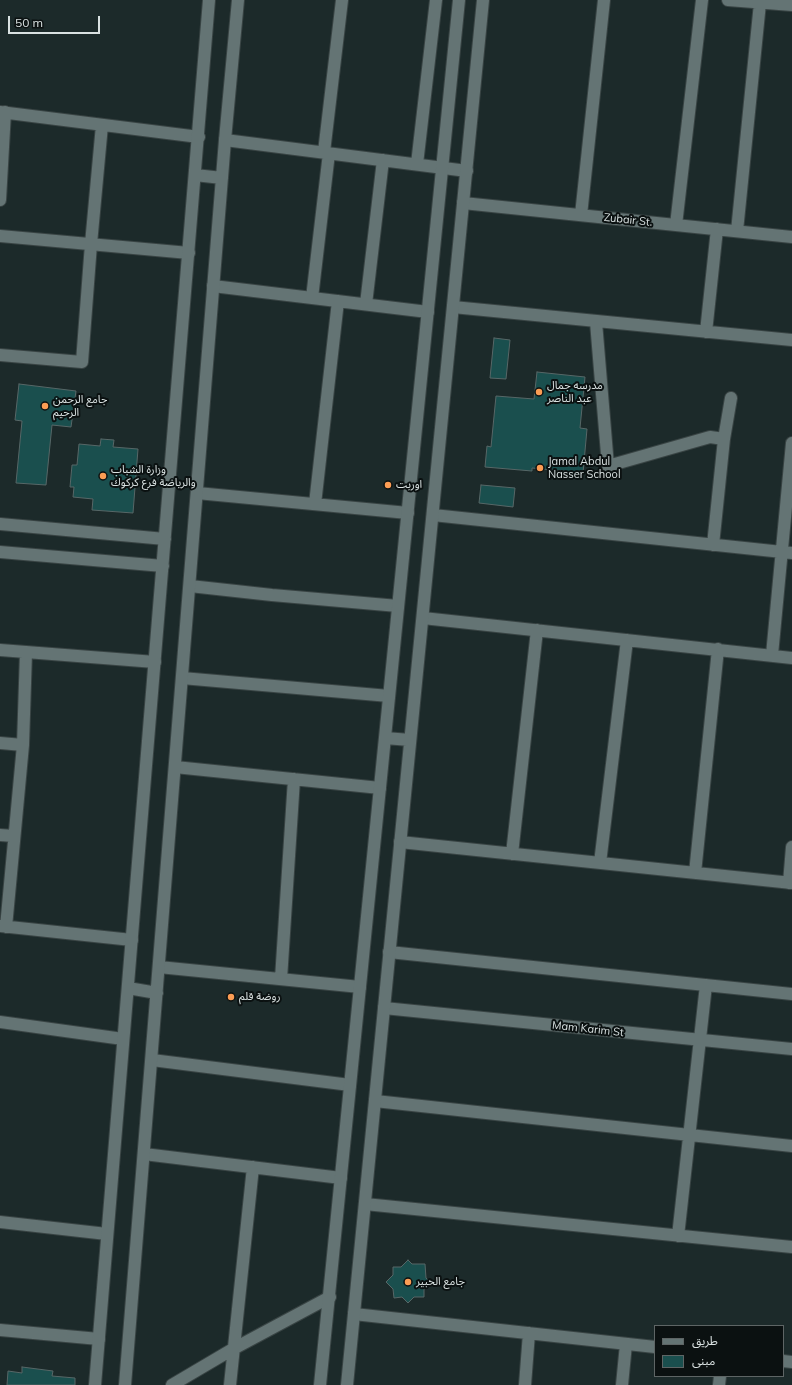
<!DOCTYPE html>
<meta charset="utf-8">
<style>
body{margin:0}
#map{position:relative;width:792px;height:1385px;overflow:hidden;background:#1c2a2a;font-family:Mulish,"Noto Sans Arabic",sans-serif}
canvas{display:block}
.legend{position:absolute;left:654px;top:1325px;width:130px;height:52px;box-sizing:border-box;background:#0b1111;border:1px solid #5e6565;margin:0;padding:5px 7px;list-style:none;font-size:12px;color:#dae2e2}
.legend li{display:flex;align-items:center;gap:8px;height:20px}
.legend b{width:20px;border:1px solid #5e6565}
.scale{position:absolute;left:8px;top:16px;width:92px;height:18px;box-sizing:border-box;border:2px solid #dae2e2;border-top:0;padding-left:5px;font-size:12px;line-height:14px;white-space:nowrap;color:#dae2e2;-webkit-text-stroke:3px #0b1111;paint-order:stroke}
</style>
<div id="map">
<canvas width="792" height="1385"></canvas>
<ul class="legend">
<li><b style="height:5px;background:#647474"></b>طريق</li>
<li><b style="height:11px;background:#1a4f4e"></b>مبنى</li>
</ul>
<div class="scale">50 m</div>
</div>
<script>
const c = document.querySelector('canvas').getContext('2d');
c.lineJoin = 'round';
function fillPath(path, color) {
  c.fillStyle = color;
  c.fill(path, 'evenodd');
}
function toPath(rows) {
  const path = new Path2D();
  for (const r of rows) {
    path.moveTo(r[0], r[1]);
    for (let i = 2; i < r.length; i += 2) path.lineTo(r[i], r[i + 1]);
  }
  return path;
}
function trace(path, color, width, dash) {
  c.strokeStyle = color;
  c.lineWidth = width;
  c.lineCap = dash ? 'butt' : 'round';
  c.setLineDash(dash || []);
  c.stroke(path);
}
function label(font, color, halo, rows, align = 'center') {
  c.font = font + ' Mulish,"Noto Sans Arabic",sans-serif';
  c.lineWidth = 4;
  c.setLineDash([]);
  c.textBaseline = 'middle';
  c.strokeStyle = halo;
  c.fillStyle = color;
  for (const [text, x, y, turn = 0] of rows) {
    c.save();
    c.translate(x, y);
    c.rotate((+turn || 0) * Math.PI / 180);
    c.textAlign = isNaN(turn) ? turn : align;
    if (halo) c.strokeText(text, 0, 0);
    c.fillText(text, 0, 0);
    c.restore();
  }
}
const building = toPath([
 [494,338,510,340,506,379,490,378,494,338],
 [537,372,585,377,580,428,587,429,583,473,532,468,532,471,485,467,487,446,491,447,496,396,534,399,537,372],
 [19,384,76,391,71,427,52,425,46,485,16,483,22,421,15,420,19,384],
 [101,439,114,440,113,447,138,449,133,513,92,510,93,499,73,497,74,487,70,487,72,465,77,465,79,444,100,446,101,439],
 [481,485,515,488,513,507,479,503,481,485],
 [408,1260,412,1264,425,1264,426,1278,430,1282,424,1287,424,1297,414,1297,408,1303,402,1297,394,1298,393,1289,386,1282,393,1275,393,1267,401,1267,408,1260],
 [22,1367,53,1371,52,1376,75,1378,75,1385,7,1385,8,1371,22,1373,22,1367]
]);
const minor = toPath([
 [728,0,792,5],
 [0,112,199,137],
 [225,140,467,171],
 [324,152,342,0],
 [417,164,436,0],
 [0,200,5,112],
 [463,203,792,237],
 [581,215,604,0],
 [676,225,702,0],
 [737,231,760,3],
 [0,236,189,253],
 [213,286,428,312],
 [312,298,329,153],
 [366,304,383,160],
 [453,307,792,340],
 [596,322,608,466,710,437,724,439],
 [706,332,717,229],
 [0,355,82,362,91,244,102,125],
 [197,493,408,513],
 [315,504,338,301],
 [433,515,792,553],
 [713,545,724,439,731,398],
 [190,586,272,595,398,606],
 [423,618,792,658],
 [0,650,155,662],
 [772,655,792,443],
 [182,678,389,696],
 [0,743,23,745],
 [175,767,380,788],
 [0,835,14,836],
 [400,842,792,883],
 [512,854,537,630],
 [600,863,627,640],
 [695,873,718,649],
 [789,883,792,847],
 [0,926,132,940],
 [6,927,23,745,26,652],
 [389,952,792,994],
 [159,967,360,987],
 [281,979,294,779],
 [384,1008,792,1049],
 [0,1022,123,1039],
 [152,1060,350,1085],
 [375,1101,792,1146],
 [144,1154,341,1178],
 [365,1204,792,1247],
 [0,1222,107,1234],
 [678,1236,706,985],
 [354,1314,655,1347],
 [0,1330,99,1339],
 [783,1361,792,1362],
 [172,1385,233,1349,330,1297],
 [230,1385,253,1167],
 [525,1385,529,1333],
 [622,1385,626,1344],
 [719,1385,720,1376]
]);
const tertiary = toPath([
 [195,175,222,178],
 [0,524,165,539],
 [0,552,163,566],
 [385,738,410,740],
 [128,988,157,993],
 [95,1385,209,0],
 [125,1385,225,140,238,0],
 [320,1385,459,0],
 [347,1385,483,0]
]);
const markers = [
 [539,392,4,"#fc9d54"],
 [45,406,4,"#fc9d54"],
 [540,468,4,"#fc9d54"],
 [103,476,4,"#fc9d54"],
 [388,485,4,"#fc9d54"],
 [231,997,4,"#fc9d54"],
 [408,1282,4,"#fc9d54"]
];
const streetNames = [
 ["Zubair St.",628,220,6],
 ["Mam Karim St",588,1029,6]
];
const poiNames = [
 ["مدرسه جمال",547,386],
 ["عبد الناصر",547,399],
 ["جامع الرحمن",53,400],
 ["الرحيم",53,413],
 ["Jamal Abdul",548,462],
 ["Nasser School",548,475],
 ["وزارة الشباب",111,470],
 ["والرياضة فرع كركوك",111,483],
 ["اوربت",396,485],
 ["روضة قلم",239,997],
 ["جامع الخبير",416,1282]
];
fillPath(building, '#1a4f4e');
trace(building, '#576767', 1);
trace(minor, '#394444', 14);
trace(tertiary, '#394444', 14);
trace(minor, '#647474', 12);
trace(tertiary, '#647474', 12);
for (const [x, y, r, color] of markers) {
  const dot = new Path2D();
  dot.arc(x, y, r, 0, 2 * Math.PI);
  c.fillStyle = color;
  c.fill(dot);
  trace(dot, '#0b1111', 1.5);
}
label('11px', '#dae2e2', '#0b1111', streetNames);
label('11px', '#dae2e2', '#0b1111', poiNames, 'left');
</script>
